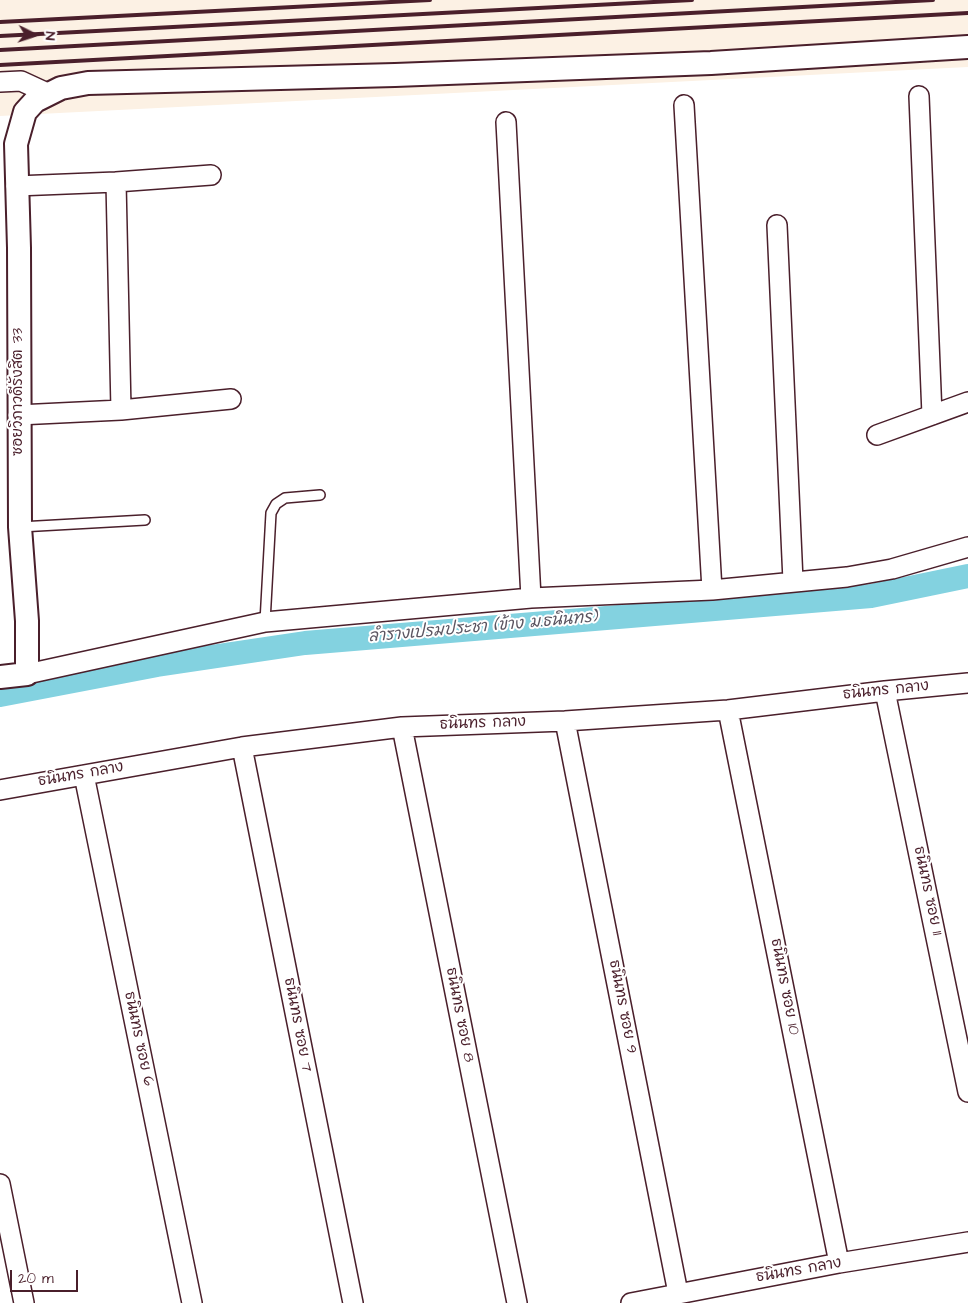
<!DOCTYPE html>
<meta charset="utf-8">
<style>
body{margin:0}
#map{position:relative;width:968px;height:1303px;overflow:hidden;background:#fff;font-family:"Architects Daughter",sans-serif}
canvas{display:block}
.north{position:absolute;left:10px;top:10px;width:50px;height:50px;-webkit-text-stroke:4px #fff;paint-order:stroke;rotate:94deg;font-size:14px;font-weight:700;line-height:20px;text-align:center;color:#4a1f2b}
.north::after{content:'';display:block;margin:auto;width:18px;height:22px;background:#4a1f2b;clip-path:polygon(50% 0,100% 100%,50% 72%,0 100%)}
.scale{position:absolute;left:10px;top:1270px;width:68px;height:22px;box-sizing:border-box;border:2px solid #4a1f2b;border-top:0;padding-left:6px;font-size:15px;line-height:18px;white-space:nowrap;color:#4a1f2b;-webkit-text-stroke:4px #fff;paint-order:stroke}
</style>
<div id="map">
<canvas width="968" height="1303"></canvas>
<div class="north">N</div>
<div class="scale">20 m</div>
</div>
<script>
const c = document.querySelector('canvas').getContext('2d');
c.lineJoin = 'round';
function fillPath(path, color) {
  c.fillStyle = color;
  c.fill(path, 'evenodd');
}
function toPath(rows) {
  const path = new Path2D();
  for (const r of rows) {
    path.moveTo(r[0], r[1]);
    for (let i = 2; i < r.length; i += 2) path.lineTo(r[i], r[i + 1]);
  }
  return path;
}
function trace(path, color, width, dash) {
  c.strokeStyle = color;
  c.lineWidth = width;
  c.lineCap = dash ? 'butt' : 'round';
  c.setLineDash(dash || []);
  c.stroke(path);
}
function label(font, color, halo, rows, align = 'center') {
  c.font = font + ' "Architects Daughter","Playpen Sans Thai",sans-serif';
  c.lineWidth = 4;
  c.setLineDash([]);
  c.textBaseline = 'middle';
  c.strokeStyle = halo;
  c.fillStyle = color;
  for (const [text, x, y, turn = 0] of rows) {
    c.save();
    c.translate(x, y);
    c.rotate((+turn || 0) * Math.PI / 180);
    c.textAlign = isNaN(turn) ? turn : align;
    if (halo) c.strokeText(text, 0, 0);
    c.fillText(text, 0, 0);
    c.restore();
  }
}
const built = toPath([
 [0,0,968,0,968,67,0,116]
]);
const canal = toPath([
 [0,695,157,665,305,643,871,596,968,576]
]);
const service = toPath([
 [20,527,145,520],
 [265,622,271,513,276,504,285,498,320,495]
]);
const minor = toPath([
 [0,82,21,81,47,93],
 [919,96,932,415],
 [684,105,712,590],
 [506,122,531,598],
 [16,186,116,182],
 [777,225,793,581],
 [121,410,116,182,211,175],
 [18,415,121,410,231,399],
 [877,435,968,402],
 [27,674,265,622,531,598,712,590,847,577,892,569,968,547],
 [885,691,968,1092],
 [728,710,839,1263],
 [565,721,678,1293],
 [402,727,517,1303],
 [242,747,353,1303],
 [84,775,192,1303],
 [0,790,242,747,402,727,565,721,728,710,885,691,968,683],
 [0,1184,24,1303],
 [631,1303,839,1263,968,1242]
]);
const tertiary = toPath([
 [0,677,27,674,27,621,20,527,19,248,16,144,25,112,35,101,61,88,88,83,395,75,711,63,968,47]
]);
const rail = toPath([
 [0,22,430,0],
 [0,36,692,0],
 [0,50,933,0],
 [0,65,968,13]
]);
const streetNames = [
 ["ซอยวิภาวดีรังสิต 33",19,392,-90],
 ["ธนินทร กลาง",886,691,-6],
 ["ธนินทร กลาง",483,724,-2],
 ["ธนินทร กลาง",81,775,-10],
 ["ธนินทร ซอย 11",927,891,78],
 ["ธนินทร ซอย 10",784,987,79],
 ["ธนินทร ซอย 9",622,1007,79],
 ["ธนินทร ซอย 8",459,1015,79],
 ["ธนินทร ซอย 7",297,1025,79],
 ["ธนินทร ซอย 6",138,1039,78],
 ["ธนินทร กลาง",799,1271,-10]
];
const waterNames = [
 ["ลำรางเปรมประชา (ข้าง ม.ธนินทร)",483,628,-5]
];
fillPath(built, '#fcf1e4');
trace(canal, '#83d2e0', 24);
trace(service, '#4a1f2b', 12);
trace(minor, '#4a1f2b', 22);
trace(tertiary, '#4a1f2b', 26);
trace(service, '#fff', 9);
trace(minor, '#fff', 19);
trace(tertiary, '#fff', 22);
trace(rail, '#4a1f2b', 4);
label('15px', '#4a1f2b', '#fff', streetNames);
label('italic 16px', '#5b5561', '#fff', waterNames);
</script>
